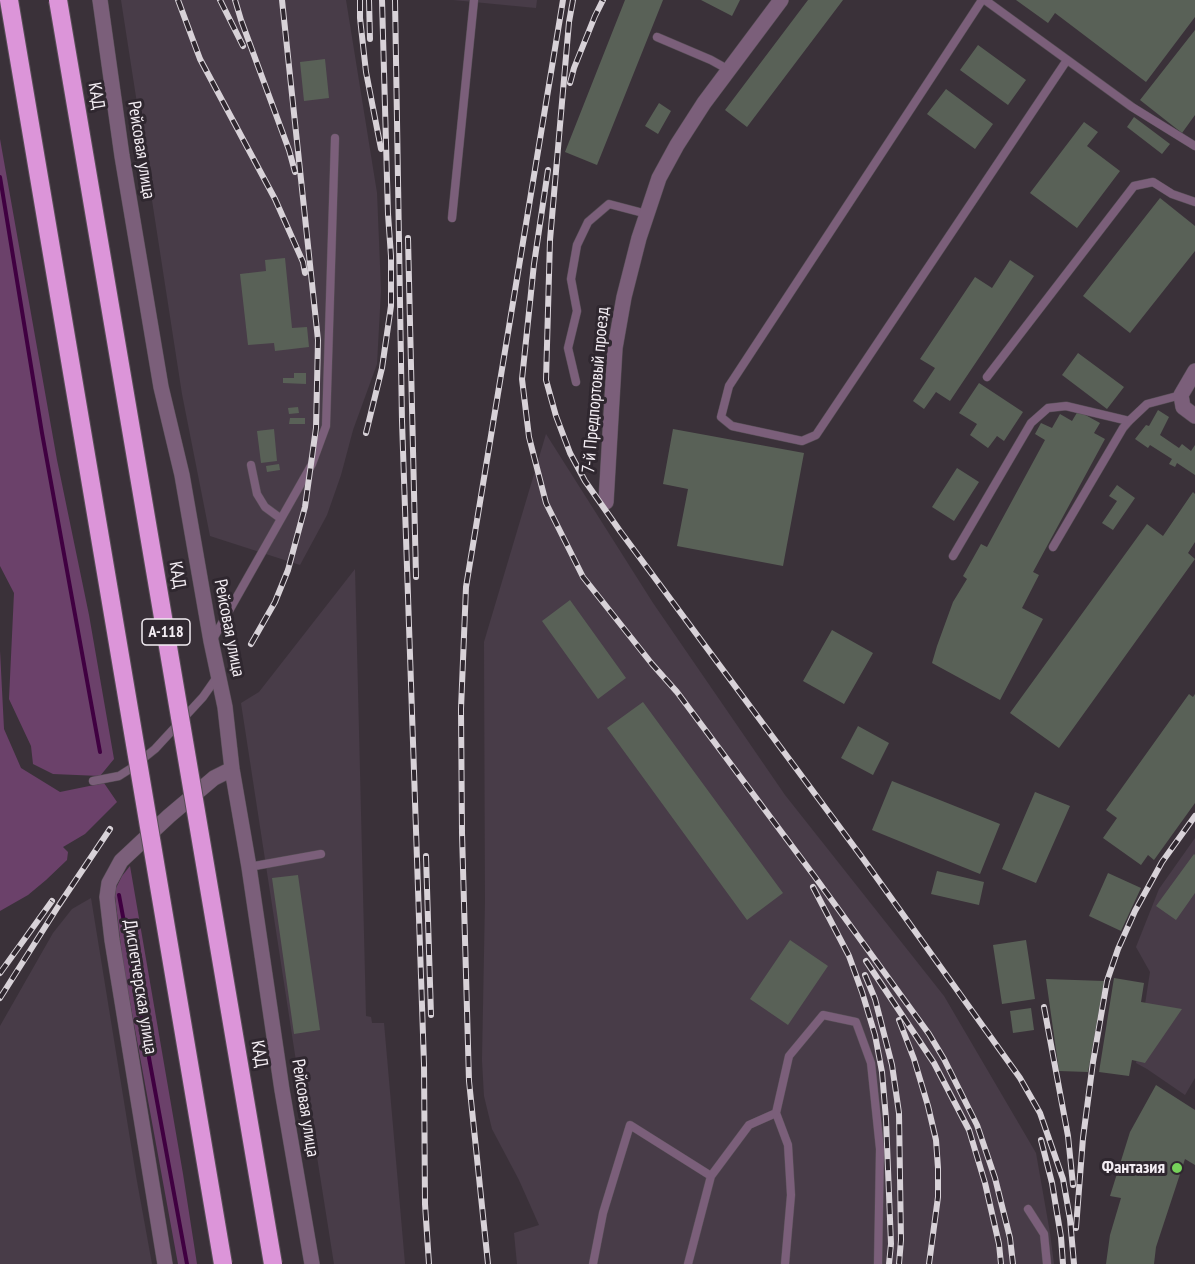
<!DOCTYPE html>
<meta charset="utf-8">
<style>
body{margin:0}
canvas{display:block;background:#3a3139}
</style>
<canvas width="1195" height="1264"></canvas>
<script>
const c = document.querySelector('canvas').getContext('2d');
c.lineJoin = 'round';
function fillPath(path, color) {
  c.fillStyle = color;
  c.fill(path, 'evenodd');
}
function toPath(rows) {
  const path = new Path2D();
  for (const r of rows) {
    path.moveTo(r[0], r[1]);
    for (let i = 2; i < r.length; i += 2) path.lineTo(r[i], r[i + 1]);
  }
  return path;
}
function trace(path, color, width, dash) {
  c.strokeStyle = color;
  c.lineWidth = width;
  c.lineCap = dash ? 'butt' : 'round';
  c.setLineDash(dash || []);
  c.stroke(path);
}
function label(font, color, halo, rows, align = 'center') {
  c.font = font + ' "PT Sans Narrow",sans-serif';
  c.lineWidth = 6;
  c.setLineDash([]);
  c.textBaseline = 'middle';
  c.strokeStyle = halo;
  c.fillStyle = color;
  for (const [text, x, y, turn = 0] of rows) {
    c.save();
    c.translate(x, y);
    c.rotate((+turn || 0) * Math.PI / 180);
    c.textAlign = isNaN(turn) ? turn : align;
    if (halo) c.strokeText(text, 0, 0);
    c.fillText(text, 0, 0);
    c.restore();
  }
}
const built = toPath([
 [121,0,346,0,377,193,381,290,377,364,353,430,341,475,327,515,300,565,210,536,182,394],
 [453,0,537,0,536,8],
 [546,434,653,603,785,795,944,996,1036,1153,1050,1233,1054,1264,517,1264,514,1233,539,1225,519,1180,492,1129,484,1096,482,1060,485,902,484,642],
 [355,569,366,1016,371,1017,372,1023,384,1023,405,1264,334,1264,302,1062,296,1061,241,703,259,692],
 [1195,838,1195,1078,1185,1095,1147,1069,1136,1063,1150,972,1136,947,1159,889],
 [91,898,136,1176,152,1264,0,1264,0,1026,53,933,72,909]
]);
const green = toPath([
 [0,139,57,460,89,615,114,759,100,776,53,774,33,764,31,746,9,699,14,593,0,566],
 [0,651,4,729,21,768,60,792,104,783,117,802,85,834,63,847,68,852,67,860,46,880,28,895,0,911],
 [130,866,183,1174,197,1264,178,1264,123,964,115,896,116,888,122,876]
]);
const stream = toPath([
 [0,177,42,433,100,752],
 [119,895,187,1264]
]);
const building = toPath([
 [625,0,663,0,597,165,565,152],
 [701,0,740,0,732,16],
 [808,0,843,0,747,127,725,110],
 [1016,0,1195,0,1195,17,1146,82,1055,13,1048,23],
 [1195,30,1195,115,1182,133,1140,100],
 [978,45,1026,80,1008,105,960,70],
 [325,59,329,98,304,101,300,62],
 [946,89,993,124,975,149,927,114],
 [659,103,671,111,658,134,645,126],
 [1134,117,1170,144,1162,154,1127,127],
 [1084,122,1098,132,1087,146,1120,171,1077,228,1030,193],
 [1160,198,1195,226,1195,251,1130,333,1083,296],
 [285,258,292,328,307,327,309,347,275,351,274,343,248,345,240,274,266,271,265,260],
 [1010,260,1034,276,950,401,936,392,924,409,913,401,935,368,920,359,975,277,992,288],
 [1078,353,1124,387,1107,409,1062,375],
 [294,373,306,373,306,384,283,383,283,378,294,378],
 [979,383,1023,412,1004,441,997,436,988,448,970,435,977,424,959,413],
 [298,407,299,413,289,414,288,408],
 [1158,410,1169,417,1160,435,1179,448,1182,444,1191,451,1195,445,1195,475,1177,463,1175,467,1169,464,1172,459,1150,445,1148,448,1135,439,1146,425,1149,426],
 [1078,411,1100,423,1094,433,1105,439,1033,572,1039,575,1022,608,1043,619,1000,700,932,663,937,646,953,602,967,579,963,576,981,544,987,547,1045,440,1035,434,1041,423,1052,428,1060,414,1072,421],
 [290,418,305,418,305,424,289,424],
 [274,429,277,461,261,463,257,431],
 [673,429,804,453,783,566,677,546,688,489,663,484],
 [279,464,280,470,267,472,266,466],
 [957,468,979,482,954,521,932,507],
 [1117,485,1135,498,1113,530,1102,523,1117,501,1109,496],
 [1193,492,1195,494,1195,542,1188,553,1195,559,1059,748,1010,713,1147,524,1163,536],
 [570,600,626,678,598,699,542,621],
 [832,630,873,653,844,704,803,681],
 [1189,694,1193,697,1195,694,1195,803,1154,860,1148,855,1141,865,1103,838,1117,818,1106,810],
 [643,702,783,893,747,920,607,728],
 [858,726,889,743,873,775,841,758],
 [892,781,1000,824,980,874,872,830],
 [1035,792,1070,806,1036,883,1002,869],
 [1194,854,1195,855,1195,893,1176,920,1156,906],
 [937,871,984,882,979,905,931,894],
 [1108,873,1141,888,1121,931,1089,916],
 [298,875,320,1030,294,1034,272,878],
 [790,940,828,966,788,1025,750,999],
 [1026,940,1035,999,1002,1004,993,945],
 [1114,978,1144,983,1141,1002,1182,1009,1145,1063,1132,1060,1129,1076,1099,1072],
 [1046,979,1104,981,1088,1072,1059,1071],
 [1031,1008,1034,1030,1013,1033,1010,1011],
 [1156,1085,1195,1110,1195,1165,1185,1159,1156,1247,1154,1264,1106,1264,1110,1235,1121,1198,1110,1196,1130,1132]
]);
const lane = toPath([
 [982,0,729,386,721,417,732,426,802,441,816,435,1067,60],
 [985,0,1132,107,1195,146],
 [657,37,711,60,729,70],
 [452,218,474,0],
 [987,377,1134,186,1153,182,1172,194,1195,202],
 [576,382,568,348,577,311,571,279,577,245,588,222,609,204,647,214],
 [251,465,257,494,265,507,280,518],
 [1053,547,1123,428,1129,421,1147,404,1181,395],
 [953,556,1031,423,1048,408,1066,406,1129,421],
 [213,639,312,464,326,426,335,138],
 [93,781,119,776,130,769,155,749,203,697,217,677],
 [249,867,321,854],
 [1028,1209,1044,1234,1047,1264],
 [593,1264,603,1213,630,1125,711,1176,749,1125,776,1113],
 [688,1264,711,1176],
 [785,1264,791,1195,788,1145,776,1113,789,1056,823,1015,856,1022,871,1063,880,1149,878,1264]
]);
const street = toPath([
 [100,0,122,156,161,387,182,475,211,641,225,707,232,769,249,867,282,1090,312,1264],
 [1195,371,1181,395,1183,407,1195,416],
 [606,502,615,348,624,297,639,238,659,178,677,145,704,103,781,0],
 [165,1264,112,940,107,897,109,883,121,861,169,816,214,778,232,769]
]);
const rail = toPath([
 [178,0,200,59,275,199,303,262,305,273],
 [220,0,243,46],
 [235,0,241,20,289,150,295,172],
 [360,0,360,18,366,72,381,149],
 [369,0,370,39],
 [395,0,402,421,424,1064,425,1204,429,1264],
 [573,0,569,22,550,240,546,380,556,416,570,453,585,481,620,531,864,860,1020,1078,1040,1113,1063,1179,1070,1219,1074,1264],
 [570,83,574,68,595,16,603,0],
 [548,170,534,264,522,379,529,437,546,503,583,577,652,664,677,692,815,877,929,1034,944,1059,977,1125,995,1178,1010,1238,1013,1264],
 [408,238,416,577],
 [366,433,382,368,391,306,391,256,388,214,382,0],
 [251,644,275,602,288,570,305,507,316,428,318,340,282,0],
 [426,856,431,1015],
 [813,887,849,956,862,992,875,1035,882,1072,886,1119,891,1244,889,1264],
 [866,961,934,1063,969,1130,985,1183,999,1244,1001,1264],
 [0,973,52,901],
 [865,975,875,999,892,1065,899,1113,901,1240,899,1264],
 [0,998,59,905,110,829],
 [1044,1007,1068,1136,1073,1185],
 [899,1020,914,1059,928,1106,936,1140,938,1168,938,1197,929,1264],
 [1041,1140,1052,1183,1061,1237,1063,1264],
 [1076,1228,1083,1138,1093,1062,1107,981,1118,949,1135,911,1162,862,1195,816],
 [488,1264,469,1081,462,833,461,709,466,587,563,0]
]);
const highwayBridge = toPath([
 [9,0,223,1264],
 [58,0,273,1264]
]);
const markers = [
 [1177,1168,6,"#76d25a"]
];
const shields = [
 [166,632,48]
];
const shieldNames = [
 ["А-118",166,632]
];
const streetNames = [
 ["КАД",96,96,80],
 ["Рейсовая улица",141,150,81],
 ["7-й Предпортовый проезд",596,390,-85],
 ["КАД",177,575,80],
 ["Рейсовая улица",229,628,79],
 ["Диспетчерская улица",140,987,81],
 ["КАД",259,1054,80],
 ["Рейсовая улица",305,1108,81]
];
const poiNames = [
 ["Фантазия",1165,1168]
];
fillPath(built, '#483c48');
fillPath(green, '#6b416a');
trace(stream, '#400041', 4);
fillPath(building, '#596157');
trace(lane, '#584f57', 9);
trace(street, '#584f57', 16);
trace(lane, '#7b5f7a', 8);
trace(street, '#7b5f7a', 15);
trace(rail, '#d8d2d8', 6);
trace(rail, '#2f272f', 4, [11]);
trace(highwayBridge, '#584f57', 20, []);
trace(highwayBridge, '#dc95d9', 18);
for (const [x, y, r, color] of markers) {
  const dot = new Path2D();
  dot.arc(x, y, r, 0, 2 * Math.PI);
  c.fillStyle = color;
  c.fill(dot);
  trace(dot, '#2f272f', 2);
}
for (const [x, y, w] of shields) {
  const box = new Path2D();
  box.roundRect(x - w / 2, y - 13, w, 26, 4.5);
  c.fillStyle = '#2f272f';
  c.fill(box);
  trace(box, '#f4eef4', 1.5);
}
label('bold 16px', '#f4eef4', null, shieldNames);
label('18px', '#f4eef4', '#2f272f', streetNames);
label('bold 18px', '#f4eef4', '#2f272f', poiNames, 'right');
</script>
